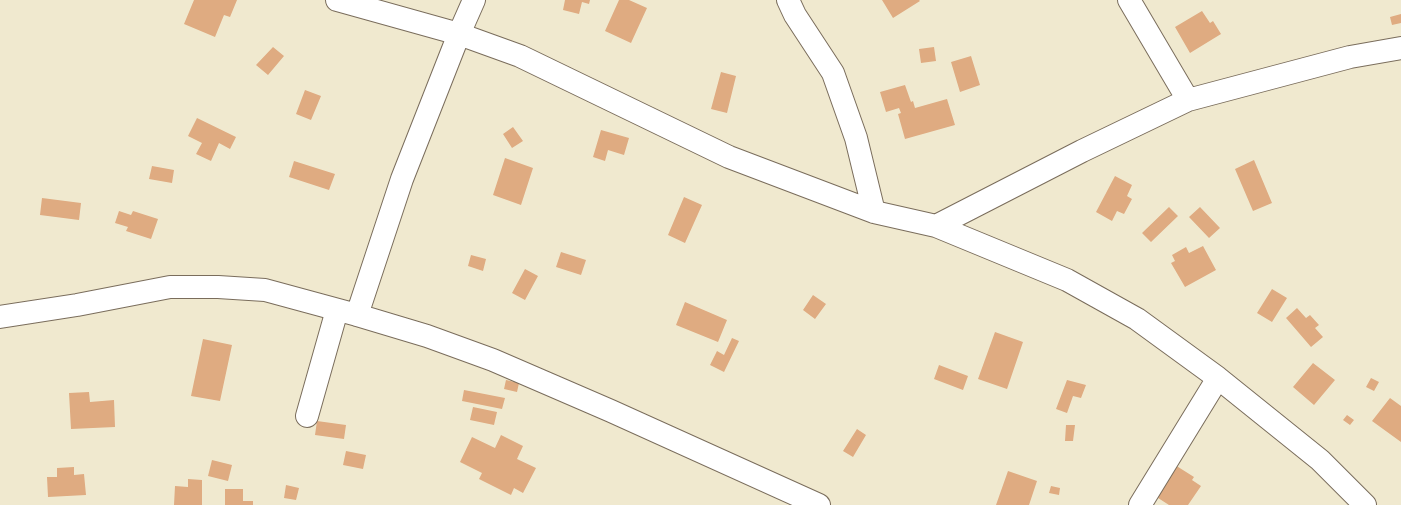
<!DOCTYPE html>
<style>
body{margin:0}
canvas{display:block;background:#f0e9cf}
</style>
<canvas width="1401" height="505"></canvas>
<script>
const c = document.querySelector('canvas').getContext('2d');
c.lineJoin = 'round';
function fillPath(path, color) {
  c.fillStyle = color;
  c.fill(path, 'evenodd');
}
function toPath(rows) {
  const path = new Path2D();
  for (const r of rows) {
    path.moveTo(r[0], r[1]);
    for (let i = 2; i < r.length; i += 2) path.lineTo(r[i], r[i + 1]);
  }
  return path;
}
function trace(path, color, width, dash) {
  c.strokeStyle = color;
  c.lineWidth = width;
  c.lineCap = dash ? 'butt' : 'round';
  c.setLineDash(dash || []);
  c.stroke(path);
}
const building = toPath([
 [194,0,237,0,230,17,224,15,215,37,184,24],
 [565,0,590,0,589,4,582,2,579,14,563,10],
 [619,0,629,0,647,8,631,43,605,31],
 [882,0,919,0,920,1,893,18],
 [1202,11,1210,23,1213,21,1221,34,1190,53,1175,27],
 [1401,14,1401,23,1392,25,1390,17],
 [273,47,284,56,268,75,256,65],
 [934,47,936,61,921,63,919,49],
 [971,56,980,85,960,92,951,62],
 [721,72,736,76,727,113,711,109],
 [905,85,911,102,913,101,915,108,947,99,955,125,905,139,898,114,901,113,899,108,886,112,880,92],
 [305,90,321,96,311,120,296,114],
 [197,118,236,137,230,149,219,143,211,161,196,154,202,143,188,136],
 [513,127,523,141,512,148,503,134],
 [601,130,629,138,624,155,608,150,605,161,593,157],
 [505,158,533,168,521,205,493,195],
 [1254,160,1272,203,1253,211,1235,169],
 [294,161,335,174,329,190,289,177],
 [152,166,174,170,172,183,149,179],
 [1115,176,1132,185,1127,196,1132,199,1124,214,1117,211,1112,221,1096,212],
 [684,197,702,205,685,243,668,235],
 [42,198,81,203,79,220,40,215],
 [1169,207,1178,216,1151,242,1142,233],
 [1200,207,1220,228,1209,238,1189,217],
 [119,211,131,215,133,211,158,219,151,239,126,231,128,227,115,223],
 [1203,246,1216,270,1185,287,1171,263,1175,261,1172,255,1186,247,1189,253],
 [561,252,586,260,581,275,556,267],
 [471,255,486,259,483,271,468,266],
 [525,269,538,276,525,300,512,293],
 [1272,289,1287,298,1272,322,1257,313],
 [813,295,826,304,815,319,803,310],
 [685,302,727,320,718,342,676,325],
 [1297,308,1306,318,1310,315,1319,325,1315,328,1323,337,1311,347,1286,318],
 [995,332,1023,342,1007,389,978,379],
 [732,338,739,341,724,372,710,365,717,351,724,355],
 [203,339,232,345,220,401,191,396],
 [1313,363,1335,380,1314,405,1293,387],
 [939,365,968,376,963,390,934,379],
 [1371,378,1379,382,1374,391,1366,387],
 [506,380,519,383,517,392,504,389],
 [1067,380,1086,385,1081,398,1073,396,1067,413,1056,409],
 [464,390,505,398,502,409,462,401],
 [89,392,90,402,114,400,115,427,71,429,69,393],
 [1390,398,1401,406,1401,442,1372,421],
 [473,407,497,412,494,425,470,420],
 [1347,415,1354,420,1350,425,1343,420],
 [317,421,346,425,344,439,315,435],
 [1066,425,1075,425,1073,441,1065,441],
 [857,429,866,435,853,457,843,451],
 [501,435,523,446,517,459,536,468,523,493,514,488,511,495,479,479,482,473,460,462,472,437,495,448],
 [346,451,366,455,363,469,343,465],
 [212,460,232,465,228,481,208,476],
 [1175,465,1194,477,1192,480,1201,486,1188,505,1169,505,1155,496],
 [74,467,74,475,84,474,86,495,48,497,47,477,57,477,57,468],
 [1008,471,1037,481,1029,505,996,505],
 [188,479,202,480,202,505,174,505,175,486,188,487],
 [286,485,299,488,296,500,284,498],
 [1051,486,1060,488,1059,495,1049,493],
 [225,489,243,489,243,501,253,501,253,505,225,505]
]);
const minor = toPath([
 [337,0,459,34,520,56,729,157,874,212,936,226,1082,151,1188,100,1350,57,1401,48],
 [788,0,795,15,833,73,856,138,874,212],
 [1129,0,1188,100],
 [936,226,1067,280,1137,319,1218,378,1320,460,1365,505],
 [357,315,402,179,459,34,474,0],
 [0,317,77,305,170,287,218,287,265,290,357,315,427,336,493,360,611,411,819,505],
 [307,416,337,310],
 [1140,505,1218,378]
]);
fillPath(building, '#dfab81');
trace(minor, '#7a6d5c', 24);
trace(minor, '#fff', 22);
</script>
